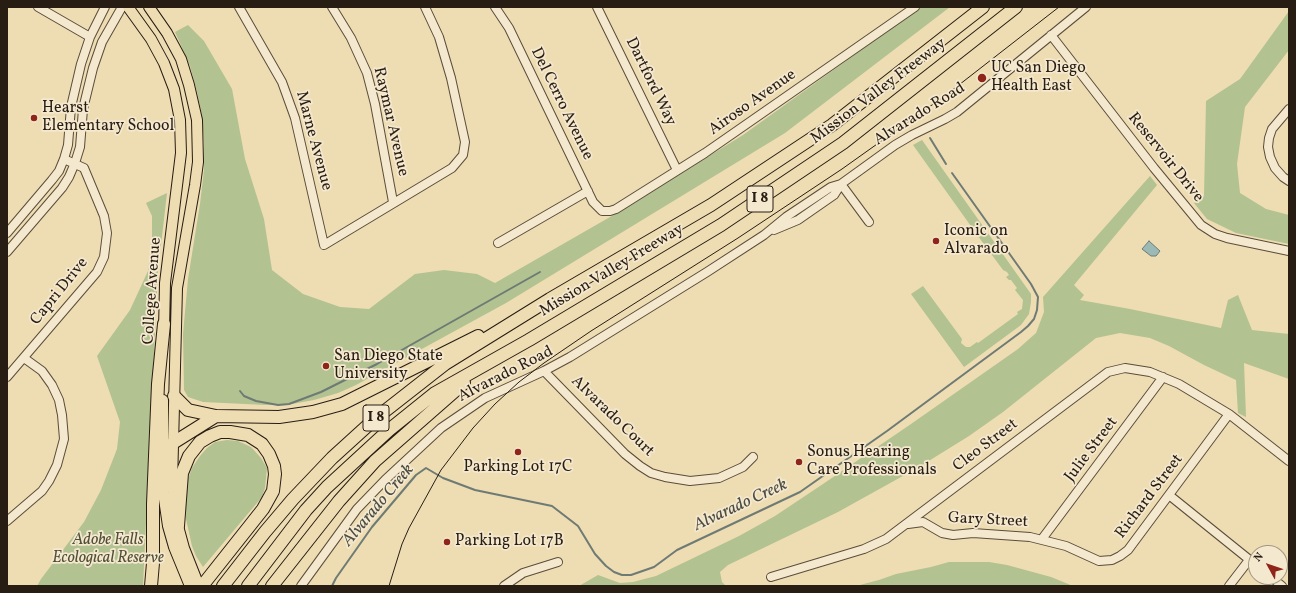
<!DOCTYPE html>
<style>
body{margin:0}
#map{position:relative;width:1296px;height:593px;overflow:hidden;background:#eedcb3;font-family:Vollkorn,serif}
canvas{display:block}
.frame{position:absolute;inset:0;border:8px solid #281d12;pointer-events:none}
.north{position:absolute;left:1248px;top:545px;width:40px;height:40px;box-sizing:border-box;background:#f4e8ce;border:1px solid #a29783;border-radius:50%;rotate:310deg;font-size:11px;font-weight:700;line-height:16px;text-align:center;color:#281d12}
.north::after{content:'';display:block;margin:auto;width:14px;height:18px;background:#8f2418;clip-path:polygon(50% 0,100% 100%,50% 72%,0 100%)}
</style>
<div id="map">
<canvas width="1296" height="593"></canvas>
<div class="frame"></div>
<div class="north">N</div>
</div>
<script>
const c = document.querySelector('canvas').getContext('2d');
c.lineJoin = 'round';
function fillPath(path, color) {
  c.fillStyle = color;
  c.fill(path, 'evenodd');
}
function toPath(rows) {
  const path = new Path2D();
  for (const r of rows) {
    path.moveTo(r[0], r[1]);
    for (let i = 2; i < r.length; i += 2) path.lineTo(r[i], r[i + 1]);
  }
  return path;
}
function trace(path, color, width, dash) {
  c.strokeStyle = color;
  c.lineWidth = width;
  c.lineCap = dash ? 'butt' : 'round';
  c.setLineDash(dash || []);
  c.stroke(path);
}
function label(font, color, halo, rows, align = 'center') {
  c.font = font + ' Vollkorn,serif';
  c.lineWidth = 3.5;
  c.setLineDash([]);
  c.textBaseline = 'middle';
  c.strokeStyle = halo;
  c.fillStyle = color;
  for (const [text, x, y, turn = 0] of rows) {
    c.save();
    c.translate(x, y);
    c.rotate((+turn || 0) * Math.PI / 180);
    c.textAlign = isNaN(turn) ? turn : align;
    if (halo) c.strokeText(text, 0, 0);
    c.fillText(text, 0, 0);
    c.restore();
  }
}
const green = toPath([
 [921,7,950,7,785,133,506,303,356,385,338,393,314,400,292,404,266,405,203,402,188,397,184,390,183,334,188,279,200,204,204,170,204,144,202,116,197,92,190,66,175,32,188,25,204,41,232,89,245,159,264,219,272,270,303,294,340,307,369,309,415,274,444,270,477,274,495,283,617,213,743,135],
 [1289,11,1289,50,1245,107,1237,164,1240,193,1266,209,1289,215,1289,244,1236,233,1207,219,1194,203,1204,196,1206,101,1240,79],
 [922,140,1031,294,1031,302,1029,314,1021,325,964,367,911,294,923,286,962,339,961,343,966,347,970,347,977,342,978,343,1018,314,1017,312,1022,309,1023,300,1015,290,1017,288,1011,280,1009,280,1006,277,1009,275,1007,272,1003,270,978,236,913,145],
 [1150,176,1157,185,1074,285,1084,295,1080,300,1130,309,1221,328,1228,300,1238,295,1252,330,1289,334,1289,379,1244,363,1246,417,1238,413,1236,380,1204,365,1169,346,1150,338,1120,333,1096,338,1003,412,969,436,919,467,838,512,728,565,720,572,722,582,726,586,579,586,598,575,620,583,633,582,656,576,739,536,775,516,823,484,911,424,1018,349,1036,333,1044,312,1043,297],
 [167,193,158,271,143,586,37,586,41,579,84,522,101,490,117,449,120,422,97,356,130,310,148,271,152,241,152,216,146,203],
 [227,440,238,441,251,447,261,458,267,468,265,488,262,497,203,567,196,556,192,546,186,519,186,491,188,479,192,468,200,456,207,448,215,442],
 [949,562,989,562,1007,565,1051,577,1073,586,856,586,879,580,896,574,931,567]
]);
const water = toPath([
 [1149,241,1160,251,1156,256,1151,256,1142,249,1149,241]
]);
const stream = toPath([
 [930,138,946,164],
 [240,391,244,396,256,401,278,405,289,404,321,392,377,364,540,272],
 [332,586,336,578,372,527,416,475,426,468,443,478,475,490,552,506,578,526,595,554,606,566,614,572,622,575,631,575,654,567,677,550,800,492,887,431,1021,332,1028,326,1034,319,1037,310,1038,297,1031,284,952,173]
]);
const minor = toPath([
 [38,7,90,37],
 [239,7,282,82,295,118,324,245,452,168,463,155,465,142,451,78,439,37,425,7],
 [332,7,351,38,367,73,375,104,393,202],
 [495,7,509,28,593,202,602,211,610,211,616,209,705,153,915,7],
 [597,7,677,170],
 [1051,35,1154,168,1201,225,1215,234,1227,238,1289,251],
 [1289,109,1272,129,1269,138,1268,147,1270,157,1275,168,1283,177,1289,181],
 [841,184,869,222],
 [774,230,798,220,834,195,841,184],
 [7,233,52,180,59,171,64,159,68,145,71,107,81,64,90,37,105,7],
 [498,243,588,191],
 [7,252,62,188,69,177,75,163,80,147,83,109,93,68,102,42,122,7],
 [544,371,625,454,640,466,651,473,665,477,690,481,719,478,743,467,753,457],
 [7,377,97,272,104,257,107,233,104,216,84,168,64,159],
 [1169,495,1256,565],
 [7,521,42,491,49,481,57,465,64,439,62,415,59,400,52,385,42,371,24,358],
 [908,524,923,522,942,533,953,535,973,533,1030,537,1066,546,1099,561,1112,560,1120,556,1128,550,1229,414],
 [1042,539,1163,377],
 [771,577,864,549,886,539,1108,372,1125,368,1150,372,1179,384,1229,414,1289,461],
 [1271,577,1282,586],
 [301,586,357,509,385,480,441,428,485,398,544,371,570,357,707,272,764,235,786,217,831,187,841,184,895,145,912,135,945,119,957,112,1086,7],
 [504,586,523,573,558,562],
 [1229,586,1249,560]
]);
const major = toPath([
 [128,7,151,39,164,63,174,89,180,120,181,153,165,283,164,330],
 [149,7,167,33,181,59,189,85,197,120,198,162,195,185,177,288,172,484,178,526,184,548,199,586],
 [163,400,163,492,168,526,174,547,190,586]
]);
const highway = toPath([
 [174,396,188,410,216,416,279,417,313,412,342,404,478,336],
 [162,459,168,449,173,443,216,416],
 [178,526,182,473,189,456,200,442,210,436,220,432,230,432,248,435,262,444,269,454,274,466,275,474,273,491,263,509,202,586],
 [151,586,153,563,153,504,158,384,164,324],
 [223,586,265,532,293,499,332,458,376,418,445,364,550,299,711,205,832,125,983,7],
 [248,586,306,510,327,487,389,430,435,393,529,340,721,225,843,143,1016,7],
 [272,586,339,501,375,461,464,383]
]);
const tram = toPath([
 [389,586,402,544,409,528,441,470,473,428,495,404,519,382,544,363,591,331,738,238,842,169,946,95,1059,7]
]);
const markers = [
 [982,78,5,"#8f2418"],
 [34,118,4,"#8f2418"],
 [936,241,4,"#8f2418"],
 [326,366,4,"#8f2418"],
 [518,452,4,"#8f2418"],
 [799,462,4,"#8f2418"],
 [447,542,4,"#8f2418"]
];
const shields = [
 [760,199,26],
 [376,418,26]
];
const shieldNames = [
 ["I 8",760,199],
 ["I 8",376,418]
];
const poiNames = [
 ["UC San Diego",991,69],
 ["Health East",991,87],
 ["Hearst",42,109],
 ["Elementary School",42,127],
 ["Iconic on",944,232],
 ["Alvarado",944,250],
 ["San Diego State",334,357],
 ["University",334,375],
 ["Sonus Hearing",807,453],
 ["Care Professionals",807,471],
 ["Parking Lot 17C",518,468,"center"],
 ["Parking Lot 17B",455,542]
];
const streetNames = [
 ["Dartford Way",650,82,64],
 ["Mission Valley Freeway",879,92,-37],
 ["Airoso Avenue",753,103,-35],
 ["Del Cerro Avenue",561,104,64],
 ["Alvarado Road",920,115,-32],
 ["Raymar Avenue",390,122,77],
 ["Marne Avenue",313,141,75],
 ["Reservoir Drive",1165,158,51],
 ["Mission Valley Freeway",612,271,-31],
 ["College Avenue",153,291,-86],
 ["Capri Drive",60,292,-51],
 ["Alvarado Road",506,375,-27],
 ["Alvarado Court",612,417,44],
 ["Cleo Street",986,446,-37],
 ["Julie Street",1092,450,-53],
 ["Richard Street",1150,497,-53],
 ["Gary Street",988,521,3]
];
const parkNames = [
 ["Adobe Falls",108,541],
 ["Ecological Reserve",108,559]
];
const waterNames = [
 ["Alvarado Creek",379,506,-50],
 ["Alvarado Creek",741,506,-25]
];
fillPath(green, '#b2c291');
fillPath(water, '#9cbab5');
trace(water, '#6e7b74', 1);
trace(stream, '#6e7b74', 2);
trace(minor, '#5a4d3a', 10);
trace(major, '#281d12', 12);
trace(highway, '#281d12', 14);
trace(minor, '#f4e8ce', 8);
trace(major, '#eedcb3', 10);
trace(highway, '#eedcb3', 12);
trace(tram, '#281d12', 1);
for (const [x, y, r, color] of markers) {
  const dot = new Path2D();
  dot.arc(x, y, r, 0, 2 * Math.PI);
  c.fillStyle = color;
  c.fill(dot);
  trace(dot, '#f4e8ce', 1.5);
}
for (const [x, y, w] of shields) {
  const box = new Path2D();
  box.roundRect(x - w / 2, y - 13, w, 26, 3);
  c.fillStyle = '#f4e8ce';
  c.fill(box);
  trace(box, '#281d12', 1);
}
label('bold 15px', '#281d12', null, shieldNames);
label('16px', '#281d12', '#f4e8ce', poiNames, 'left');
label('16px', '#281d12', '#f4e8ce', streetNames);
label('italic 16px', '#514f38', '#f4e8ce', parkNames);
label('italic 17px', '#4b4c43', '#f4e8ce', waterNames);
</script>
